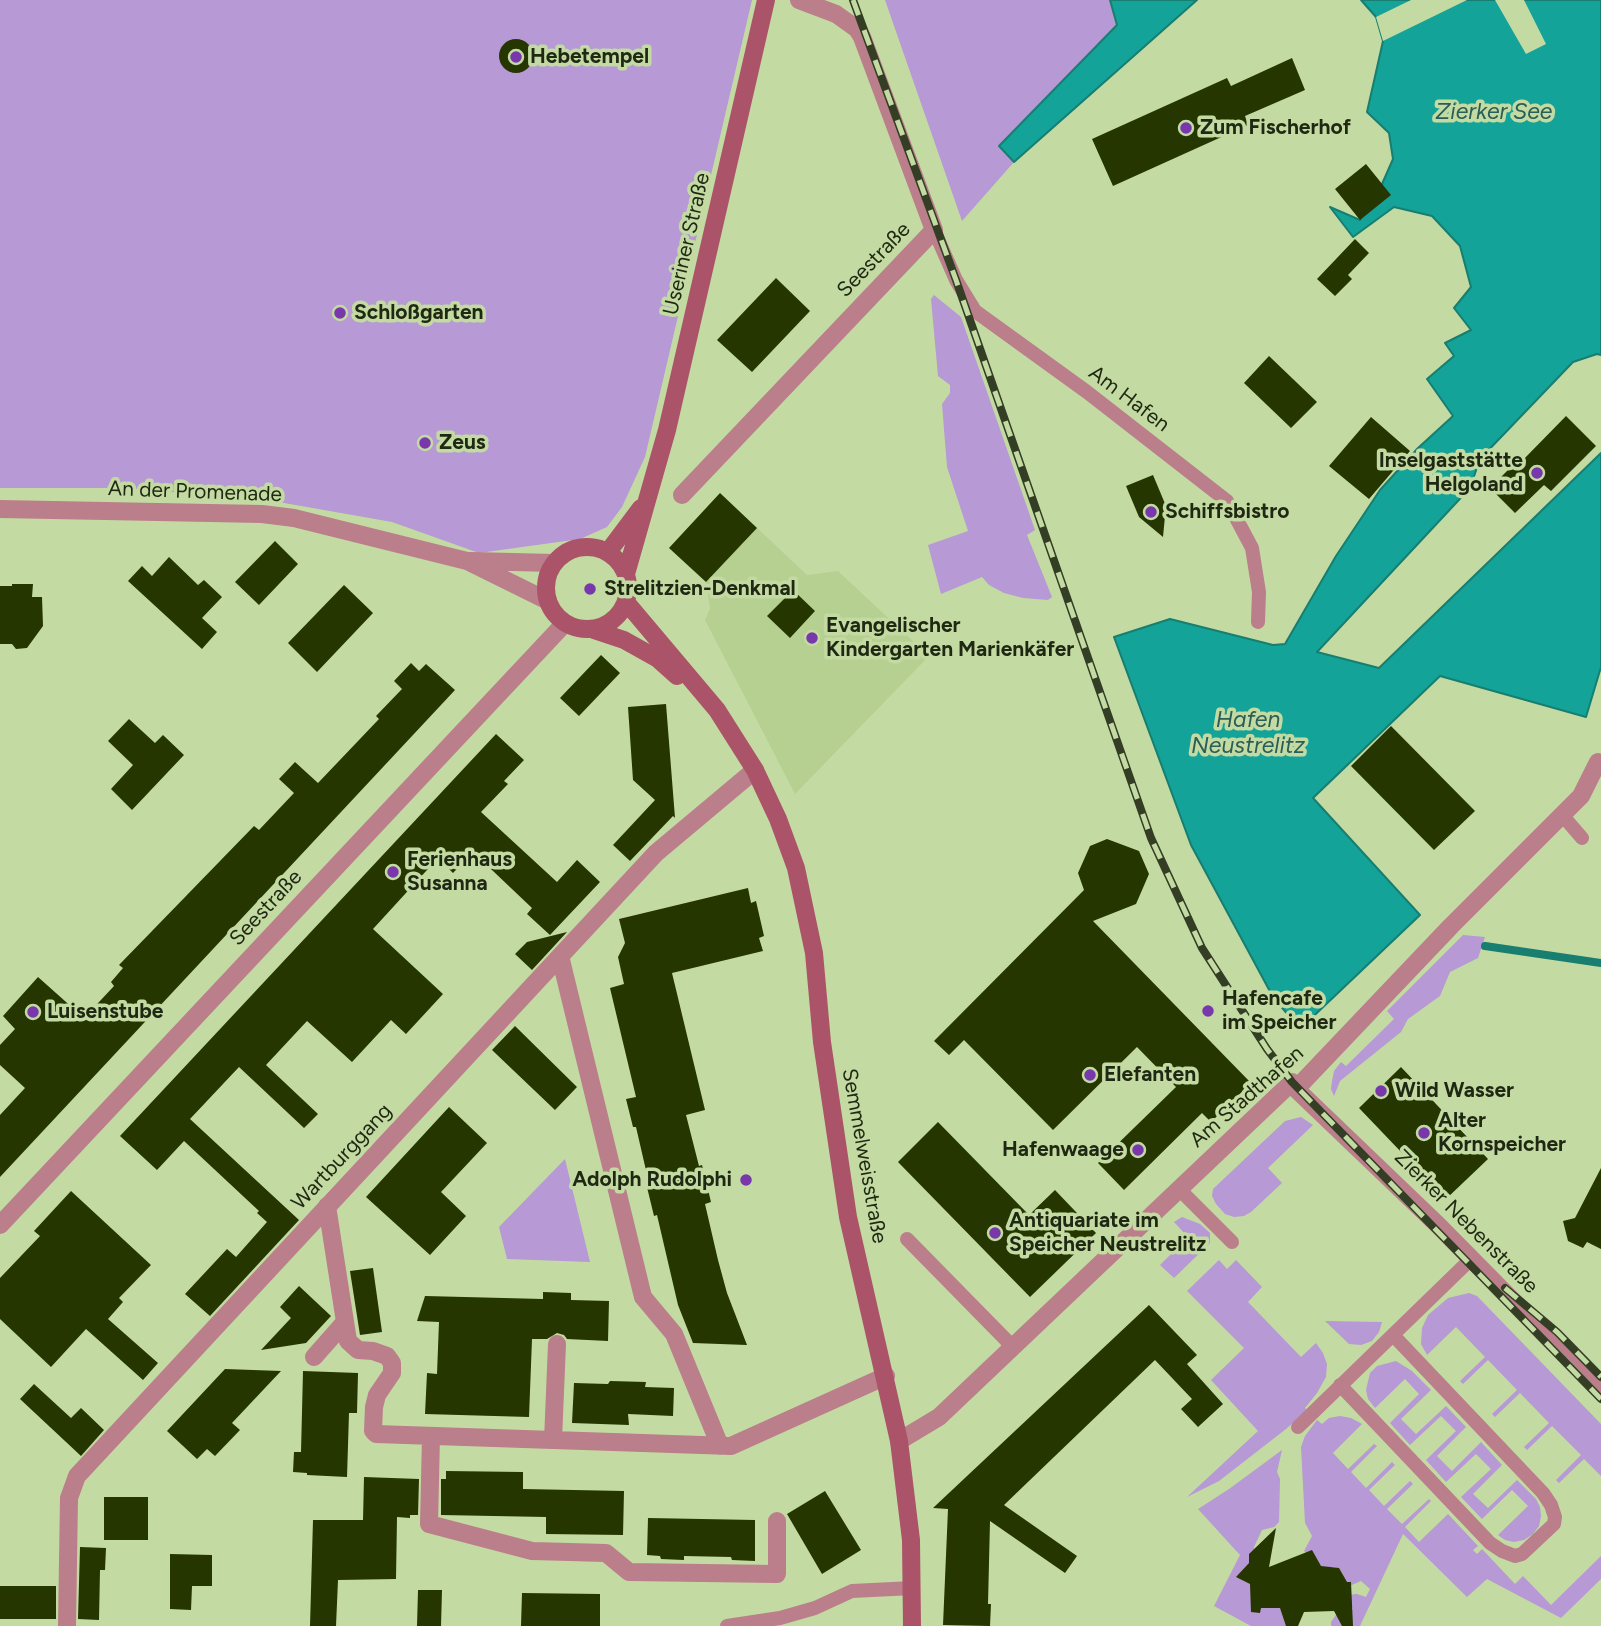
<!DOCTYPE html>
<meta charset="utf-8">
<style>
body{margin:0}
canvas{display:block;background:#c3daa2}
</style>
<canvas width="1601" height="1626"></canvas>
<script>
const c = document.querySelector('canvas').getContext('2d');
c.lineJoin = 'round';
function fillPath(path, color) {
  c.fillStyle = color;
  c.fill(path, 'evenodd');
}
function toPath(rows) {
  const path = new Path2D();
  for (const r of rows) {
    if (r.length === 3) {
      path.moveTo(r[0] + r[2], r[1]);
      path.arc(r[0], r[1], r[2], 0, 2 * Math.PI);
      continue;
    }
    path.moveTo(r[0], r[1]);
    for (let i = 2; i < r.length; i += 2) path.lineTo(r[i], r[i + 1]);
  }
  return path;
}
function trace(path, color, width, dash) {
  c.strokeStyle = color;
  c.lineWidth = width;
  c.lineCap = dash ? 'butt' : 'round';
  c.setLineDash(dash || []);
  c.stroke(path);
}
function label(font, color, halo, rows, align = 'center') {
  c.font = font + ' Figtree,sans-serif';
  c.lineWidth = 7;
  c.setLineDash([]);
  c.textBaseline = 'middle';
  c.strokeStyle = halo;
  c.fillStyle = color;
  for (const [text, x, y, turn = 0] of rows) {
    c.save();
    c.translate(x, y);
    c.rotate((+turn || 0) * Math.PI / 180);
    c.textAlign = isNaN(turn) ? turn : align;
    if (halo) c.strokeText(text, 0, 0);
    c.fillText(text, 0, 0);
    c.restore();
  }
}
const built = toPath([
 [720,493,807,575,838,571,929,656,795,794,705,620,710,609,706,582,669,548]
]);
const green = toPath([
 [0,0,752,0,645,457,622,507,607,527,580,539,479,553,392,522,267,500,122,488,0,488],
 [885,0,1110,0,1118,25,1000,146,1014,162,962,221],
 [934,295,961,317,1035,530,1027,535,1052,597,1048,600,1023,598,1004,593,989,585,982,577,941,594,928,545,968,531,947,467,942,404,950,393,950,385,938,376,931,299],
 [1463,935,1485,937,1478,958,1450,972,1440,996,1408,1019,1401,1032,1340,1081,1334,1096,1331,1089,1332,1081,1334,1071,1341,1062,1346,1066,1394,1019,1387,1011],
 [1301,1117,1313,1125,1268,1168,1282,1183,1251,1212,1244,1216,1234,1217,1225,1214,1216,1204,1212,1196,1213,1189,1285,1121],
 [565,1159,590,1262,507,1259,499,1227],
 [1182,1217,1200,1224,1210,1233,1210,1243,1174,1278,1160,1265,1188,1237,1174,1222],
 [1219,1260,1227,1269,1236,1260,1262,1287,1248,1302,1301,1357,1316,1343,1323,1353,1327,1364,1326,1377,1317,1393,1305,1408,1307,1410,1286,1429,1219,1481,1187,1497,1258,1431,1211,1380,1244,1348,1187,1291],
 [1469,1293,1477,1296,1601,1424,1601,1476,1584,1459,1559,1483,1556,1480,1581,1455,1552,1426,1527,1450,1524,1447,1549,1423,1520,1393,1495,1417,1492,1414,1517,1390,1488,1360,1463,1384,1460,1381,1485,1357,1456,1327,1427,1355,1421,1344,1422,1328,1428,1315,1448,1298],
 [1325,1321,1382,1322,1379,1332,1372,1341,1361,1345,1349,1344],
 [1396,1361,1412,1371,1431,1390,1401,1419,1416,1434,1446,1406,1466,1427,1437,1456,1452,1471,1481,1442,1502,1465,1473,1494,1488,1508,1517,1480,1536,1499,1540,1507,1541,1516,1539,1526,1533,1534,1524,1540,1514,1542,1505,1540,1498,1535,1528,1506,1512,1490,1482,1519,1461,1497,1491,1469,1476,1454,1446,1482,1426,1460,1456,1431,1441,1416,1410,1445,1390,1423,1419,1394,1405,1379,1375,1408,1368,1399,1366,1390,1370,1373,1377,1366],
 [1340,1416,1351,1418,1362,1424,1333,1453,1348,1469,1374,1444,1377,1446,1351,1472,1366,1488,1392,1462,1395,1465,1369,1490,1384,1506,1410,1481,1413,1484,1387,1509,1402,1524,1429,1499,1431,1501,1405,1527,1419,1542,1448,1514,1478,1546,1473,1550,1477,1554,1482,1549,1515,1584,1523,1576,1551,1605,1601,1556,1601,1579,1561,1618,1487,1579,1467,1597,1403,1534,1360,1626,1331,1626,1331,1622,1338,1612,1352,1621,1351,1612,1353,1608,1348,1605,1347,1595,1357,1594,1366,1597,1370,1589,1361,1581,1347,1587,1340,1570,1333,1567,1327,1573,1304,1551,1312,1536,1305,1523,1301,1447,1305,1436,1317,1420,1322,1424,1329,1418],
 [1282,1450,1277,1472,1280,1479,1279,1522,1274,1527,1262,1530,1254,1547,1255,1550,1252,1551,1249,1556,1250,1582,1258,1606,1264,1608,1289,1606,1287,1626,1251,1626,1214,1606,1240,1555,1198,1509,1229,1489]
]);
const water = toPath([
 [1110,0,1197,0,1014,162,999,146,1117,25,1110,0],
 [1361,0,1601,0,1601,355,1597,354,1573,362,1480,459,1470,488,1317,652,1379,668,1601,453,1601,667,1586,717,1440,676,1313,798,1420,915,1300,1029,1273,997,1191,845,1114,637,1170,619,1273,645,1285,644,1336,556,1380,490,1418,448,1453,416,1427,379,1454,356,1445,343,1471,330,1454,308,1471,287,1460,246,1432,216,1394,207,1353,237,1330,207,1360,220,1382,184,1393,159,1389,133,1367,112,1383,41,1376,17,1361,0]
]);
const pier = toPath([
 [1411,0,1467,0,1383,41,1376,17],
 [1495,0,1524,0,1546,44,1526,54]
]);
const stream = toPath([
 [1485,946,1601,963]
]);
const building = toPath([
 [516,56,17],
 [1292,58,1305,90,1245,116,1248,125,1113,186,1092,139,1227,78,1231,86],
 [1366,164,1391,195,1360,220,1335,189],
 [1355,239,1369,253,1348,275,1352,279,1335,296,1317,279],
 [776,278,810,311,752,372,717,340],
 [1269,356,1317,402,1291,428,1244,383],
 [1566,416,1596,446,1551,491,1544,485,1515,513,1490,488,1519,459,1521,462],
 [1371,417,1410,451,1369,499,1329,466],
 [1153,475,1166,506,1163,537,1139,517,1126,486],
 [720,493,757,528,706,582,669,548],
 [275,541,298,564,259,605,235,582],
 [169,557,198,585,204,580,222,597,202,618,217,632,202,649,128,581,142,566,152,576],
 [12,584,33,584,32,597,42,597,43,626,27,648,16,649,12,644,0,644,0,586,12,586],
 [344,585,373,613,317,672,288,643],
 [793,590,815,611,790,638,767,616],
 [601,655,620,673,579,716,560,698],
 [411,663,419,671,426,664,455,690,0,1177,0,1115,25,1088,0,1065,0,1045,15,1029,3,1016,38,977,84,1018,114,986,111,982,123,968,119,965,254,826,259,830,294,793,279,779,295,762,318,783,379,719,376,716,402,689,394,681],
 [666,704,675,818,673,816,630,861,613,845,655,800,633,780,628,707],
 [129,719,155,743,163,735,184,755,132,810,111,789,133,765,108,741],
 [1391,726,1475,811,1434,850,1351,766],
 [496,734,524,760,504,781,508,784,481,812,557,882,577,860,600,882,550,935,527,914,532,908,473,852,453,873,438,858,373,929,443,994,406,1034,391,1020,352,1062,307,1021,266,1065,318,1114,304,1128,239,1067,190,1119,299,1220,210,1316,185,1294,227,1249,236,1257,267,1222,257,1213,259,1211,184,1141,157,1170,120,1136],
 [1107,839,1139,851,1149,874,1136,904,1093,921,1251,1083,1211,1122,1202,1113,1124,1190,1098,1163,1176,1087,1137,1047,1053,1130,964,1040,949,1055,934,1041,1084,890,1078,873,1090,846],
 [748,888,751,903,756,901,764,936,759,938,763,951,672,973,705,1110,686,1115,699,1166,702,1165,711,1202,705,1204,718,1260,727,1293,747,1345,693,1343,678,1305,657,1215,654,1216,645,1179,648,1179,636,1127,633,1127,626,1099,636,1097,610,988,624,984,618,957,625,943,619,919],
 [567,932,532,970,515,954,527,942],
 [515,1026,577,1087,555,1110,492,1050],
 [1401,1067,1488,1159,1446,1199,1359,1108],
 [449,1107,487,1143,441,1192,466,1216,430,1255,366,1197],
 [938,1122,1029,1215,1055,1190,1096,1233,1030,1297,898,1162],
 [1601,1168,1601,1249,1587,1242,1583,1248,1568,1241,1563,1221,1575,1218],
 [71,1191,151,1265,119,1298,123,1302,108,1319,158,1363,143,1380,86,1329,51,1367,0,1319,0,1278,40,1236,34,1231],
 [373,1268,382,1332,360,1335,350,1271],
 [299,1286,331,1316,306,1343,261,1350,291,1318,280,1307],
 [543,1292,571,1293,571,1300,609,1301,608,1341,567,1339,564,1335,557,1333,547,1339,532,1339,529,1417,425,1414,427,1373,437,1374,439,1322,417,1321,425,1296,543,1299],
 [1149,1305,1197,1355,1187,1364,1223,1404,1198,1427,1181,1409,1192,1399,1155,1360,1004,1505,1077,1556,1065,1573,990,1521,988,1604,991,1604,990,1626,943,1625,948,1509,933,1508],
 [225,1369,281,1371,232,1423,240,1430,215,1456,207,1449,197,1459,167,1431],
 [303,1371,358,1373,357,1413,349,1413,347,1477,307,1475,307,1473,293,1472,294,1452,301,1452],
 [610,1381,646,1382,645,1387,674,1388,673,1416,628,1414,629,1425,572,1423,574,1383,608,1384],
 [34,1384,71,1418,81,1408,104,1430,81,1456,20,1399],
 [446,1471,523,1472,523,1489,624,1491,623,1535,546,1534,546,1517,441,1515,441,1479,446,1479],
 [364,1477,419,1479,418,1515,410,1515,410,1518,397,1517,396,1579,338,1580,336,1626,310,1626,313,1520,363,1520],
 [825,1491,861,1550,822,1574,787,1514],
 [104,1497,148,1497,148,1540,104,1540],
 [648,1518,755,1520,755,1561,732,1560,731,1557,684,1556,684,1560,661,1559,660,1556,647,1555],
 [1276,1528,1269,1567,1312,1550,1321,1566,1339,1568,1347,1582,1351,1582,1353,1626,1342,1626,1334,1611,1304,1612,1298,1626,1286,1626,1280,1608,1261,1608,1260,1613,1251,1612,1250,1584,1236,1577,1249,1563,1249,1554],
 [80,1547,106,1548,105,1570,100,1570,99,1620,78,1619],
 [170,1554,212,1555,212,1586,192,1586,191,1610,170,1609],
 [0,1586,56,1586,56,1619,0,1619],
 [418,1590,442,1590,441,1626,417,1626],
 [522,1593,600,1594,600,1626,521,1626]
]);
const lane = toPath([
 [934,230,956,280,975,311,1087,392,1227,501,1252,548,1259,592,1258,622],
 [1563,816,1582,838],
 [1179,1189,1232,1242],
 [907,1239,1013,1347],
 [1340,1385,1490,1543,1502,1551,1515,1556,1522,1554,1554,1524,1555,1517,1551,1505,1543,1493,1393,1335],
 [1298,1427,1471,1259],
 [727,1626,780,1618,815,1608,852,1591,913,1588]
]);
const street = toPath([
 [682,495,934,230,862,37,857,29,836,14,799,0],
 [0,509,262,514,294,518,467,561,548,601],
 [471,561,554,563],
 [560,956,643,1297,674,1334,720,1446],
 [1296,1089,1451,926,1581,796,1598,762],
 [327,1206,348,1341,358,1350,373,1351,387,1356,392,1363,392,1373,377,1395,374,1407,373,1431,376,1434,731,1446,886,1376],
 [0,1225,565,623],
 [314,1357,344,1323],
 [431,1436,429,1524,532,1551,606,1553,629,1572,777,1574,777,1521],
 [553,1440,557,1344],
 [899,1441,939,1417,1292,1082,1296,1089,1439,1226,1601,1390],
 [67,1626,69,1498,77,1476,656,853,755,770]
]);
const secondary = toPath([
 [587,588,41],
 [608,552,641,508],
 [626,574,667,430,766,0],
 [626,602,717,710,755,770,778,819,796,868,814,953,822,1042,848,1217,899,1441,911,1540,912,1626],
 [594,630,624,640,658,659,677,676]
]);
const rail = toPath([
 [853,0,956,280,1151,838,1202,948,1267,1049,1292,1082,1601,1399],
 [1505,1288,1557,1332,1601,1377]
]);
const markers = [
 [516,57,7,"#7838ac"],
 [1186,128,7,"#7838ac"],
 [340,313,7,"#7838ac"],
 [425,443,7,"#7838ac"],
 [1537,473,7,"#7838ac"],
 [1151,512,7,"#7838ac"],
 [590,589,7,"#7838ac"],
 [812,638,7,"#7838ac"],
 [393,872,7,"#7838ac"],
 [1208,1011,7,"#7838ac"],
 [33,1012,7,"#7838ac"],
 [1090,1075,7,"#7838ac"],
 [1381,1091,7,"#7838ac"],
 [1424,1133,7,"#7838ac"],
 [1138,1150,7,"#7838ac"],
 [746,1180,7,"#7838ac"],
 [995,1233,7,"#7838ac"]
];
const poiNames = [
 ["Hebetempel",530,57],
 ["Zum Fischerhof",1200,128],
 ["Schloßgarten",354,313],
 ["Zeus",439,443],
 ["Inselgaststätte",1523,461,"right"],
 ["Helgoland",1523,485,"right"],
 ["Schiffsbistro",1165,512],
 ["Strelitzien-Denkmal",604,589],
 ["Evangelischer",826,626],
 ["Kindergarten Marienkäfer",826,650],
 ["Ferienhaus",407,860],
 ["Susanna",407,884],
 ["Hafencafe",1222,999],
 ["im Speicher",1222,1023],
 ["Luisenstube",47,1012],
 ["Elefanten",1104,1075],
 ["Wild Wasser",1395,1091],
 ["Alter",1438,1121],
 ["Kornspeicher",1438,1145],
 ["Hafenwaage",1124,1150,"right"],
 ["Adolph Rudolphi",732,1180,"right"],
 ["Antiquariate im",1009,1221],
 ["Speicher Neustrelitz",1009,1245]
];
const streetNames = [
 ["Useriner Straße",687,244,-77],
 ["Seestraße",874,260,-46],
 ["Am Hafen",1129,399,37],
 ["An der Promenade",195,492,2],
 ["Seestraße",266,908,-47],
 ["Am Stadthafen",1247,1097,-41],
 ["Semmelweisstraße",864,1156,80],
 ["Wartburggang",342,1157,-47],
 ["Zierker Nebenstraße",1466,1222,45]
];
const waterNames = [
 ["Zierker See",1494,112],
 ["Hafen",1248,720],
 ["Neustrelitz",1248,746]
];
fillPath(built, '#b6d091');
fillPath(green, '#b699d5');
fillPath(water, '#14a398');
trace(water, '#177e70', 2);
fillPath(pier, '#c3daa2');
trace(stream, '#177e70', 8);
fillPath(building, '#253600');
trace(lane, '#bb7e8b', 14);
trace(street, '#bb7e8b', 18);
trace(secondary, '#ab5469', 18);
trace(rail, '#333e24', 8);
trace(rail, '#c3daa2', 5, [16]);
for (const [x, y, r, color] of markers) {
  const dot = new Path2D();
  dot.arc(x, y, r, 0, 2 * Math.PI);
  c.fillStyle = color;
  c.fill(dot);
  trace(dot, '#c3daa2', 2.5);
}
label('bold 21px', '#1f2812', '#c3daa2', poiNames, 'left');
label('21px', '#1f2812', '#c3daa2', streetNames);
label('italic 23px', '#2a5e58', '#c3daa2', waterNames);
</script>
